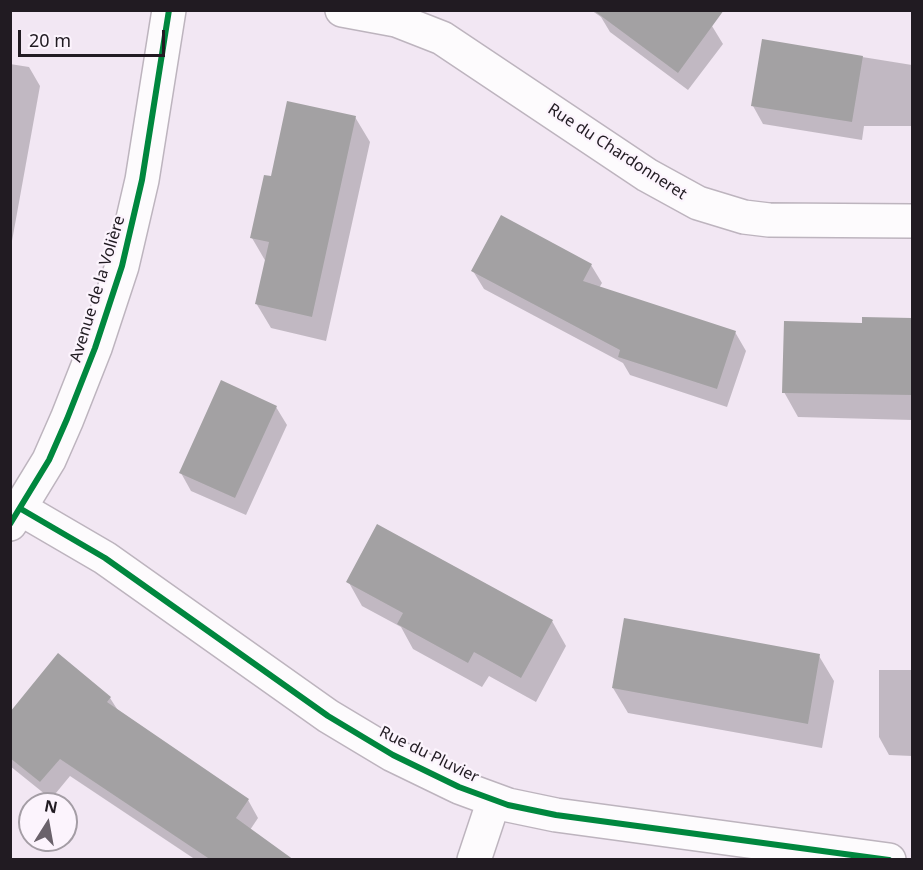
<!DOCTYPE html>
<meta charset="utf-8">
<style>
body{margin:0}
#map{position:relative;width:923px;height:870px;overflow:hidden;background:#f2e7f3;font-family:"Noto Sans",sans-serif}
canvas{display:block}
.frame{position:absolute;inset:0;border:12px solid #211b22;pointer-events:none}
.north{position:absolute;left:18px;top:792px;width:60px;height:60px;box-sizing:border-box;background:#fcf4fd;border:2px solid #a49da5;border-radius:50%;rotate:11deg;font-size:16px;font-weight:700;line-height:24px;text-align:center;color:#211b22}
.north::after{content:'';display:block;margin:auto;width:21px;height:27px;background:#6a626b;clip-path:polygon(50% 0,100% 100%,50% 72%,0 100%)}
.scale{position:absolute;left:18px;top:30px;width:147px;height:27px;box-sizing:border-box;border:3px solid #211b22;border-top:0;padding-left:8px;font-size:18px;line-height:21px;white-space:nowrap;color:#211b22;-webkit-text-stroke:4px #fcf4fd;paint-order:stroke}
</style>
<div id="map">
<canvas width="923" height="870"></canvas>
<div class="frame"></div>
<div class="north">N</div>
<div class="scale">20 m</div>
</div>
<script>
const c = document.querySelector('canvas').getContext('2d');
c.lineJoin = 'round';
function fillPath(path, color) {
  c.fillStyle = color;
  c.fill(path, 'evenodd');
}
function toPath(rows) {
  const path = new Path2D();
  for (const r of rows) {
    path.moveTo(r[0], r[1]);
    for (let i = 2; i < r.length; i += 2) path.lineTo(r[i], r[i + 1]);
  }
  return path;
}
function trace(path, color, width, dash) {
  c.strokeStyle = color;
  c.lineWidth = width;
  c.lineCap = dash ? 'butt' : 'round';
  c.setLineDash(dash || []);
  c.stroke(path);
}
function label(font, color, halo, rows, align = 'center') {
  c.font = font + ' "Noto Sans",sans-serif';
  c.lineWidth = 4.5;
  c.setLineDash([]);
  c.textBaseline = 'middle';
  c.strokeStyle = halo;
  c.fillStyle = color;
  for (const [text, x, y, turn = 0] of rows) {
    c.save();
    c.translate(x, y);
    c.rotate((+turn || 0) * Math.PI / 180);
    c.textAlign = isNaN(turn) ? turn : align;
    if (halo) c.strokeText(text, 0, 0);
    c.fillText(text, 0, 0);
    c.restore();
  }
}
const shadow = toPath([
 [591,10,692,10,712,26,723,44,688,90,610,32,601,17],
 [763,41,912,65,912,126,864,126,862,140,763,124,753,106],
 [10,64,29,67,40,86,10,252],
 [355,117,370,142,326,341,271,328,256,303,266,262,252,238],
 [591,265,602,283,599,288,735,332,746,351,727,407,630,375,623,363,484,289,473,271],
 [864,319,912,319,912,420,798,417,784,392,863,325],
 [276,407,287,425,246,515,191,491,181,473],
 [348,581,552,621,566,646,536,702,489,676,482,687,413,649,401,627,362,606],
 [819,656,834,681,822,748,628,713,613,688],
 [879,670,912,670,912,756,889,755,879,737],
 [110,698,119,712,248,800,258,818,250,830,292,860,196,860,70,776,51,799,10,766,10,714]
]);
const building = toPath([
 [593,10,724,10,678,73],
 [762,39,863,56,852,122,751,106],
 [287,101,356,116,312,317,255,304,269,242,250,238,264,175,271,176],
 [501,215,592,264,583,281,736,331,717,389,618,357,620,350,471,271],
 [862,317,912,318,912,395,782,393,784,321,862,323],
 [221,380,277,406,235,498,179,473],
 [377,524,553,620,521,678,474,652,468,663,397,624,403,613,346,582],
 [624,618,820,654,808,724,612,688],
 [58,653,111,697,107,702,249,799,236,818,294,860,211,860,60,759,40,782,10,758,10,712]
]);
const minor = toPath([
 [342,10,396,20,442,38,647,175,698,203,744,217,769,220,912,221],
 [21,509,105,558,328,716,393,755,459,787,508,805,556,815,889,860],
 [474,860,494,800]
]);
const tertiary = toPath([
 [10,524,49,460,67,419,95,348,122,266,142,180,169,10]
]);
const cycleway = toPath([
 [21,509,105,558,328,716,393,755,459,787,508,805,556,815,889,860],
 [10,524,49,460,67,419,95,348,122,266,142,180,169,10]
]);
const streetNames = [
 ["Rue du Chardonneret",617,152,33],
 ["Avenue de la Volière",98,289,-73],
 ["Rue du Pluvier",429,755,26]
];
fillPath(shadow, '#0003');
fillPath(building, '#a3a1a3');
trace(minor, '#bdb4be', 36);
trace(tertiary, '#bdb4be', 36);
trace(minor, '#fdfbfd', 33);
trace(tertiary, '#fdfbfd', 33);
trace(cycleway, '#00873e', 6);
label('16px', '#211b22', '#fcf4fd', streetNames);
</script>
